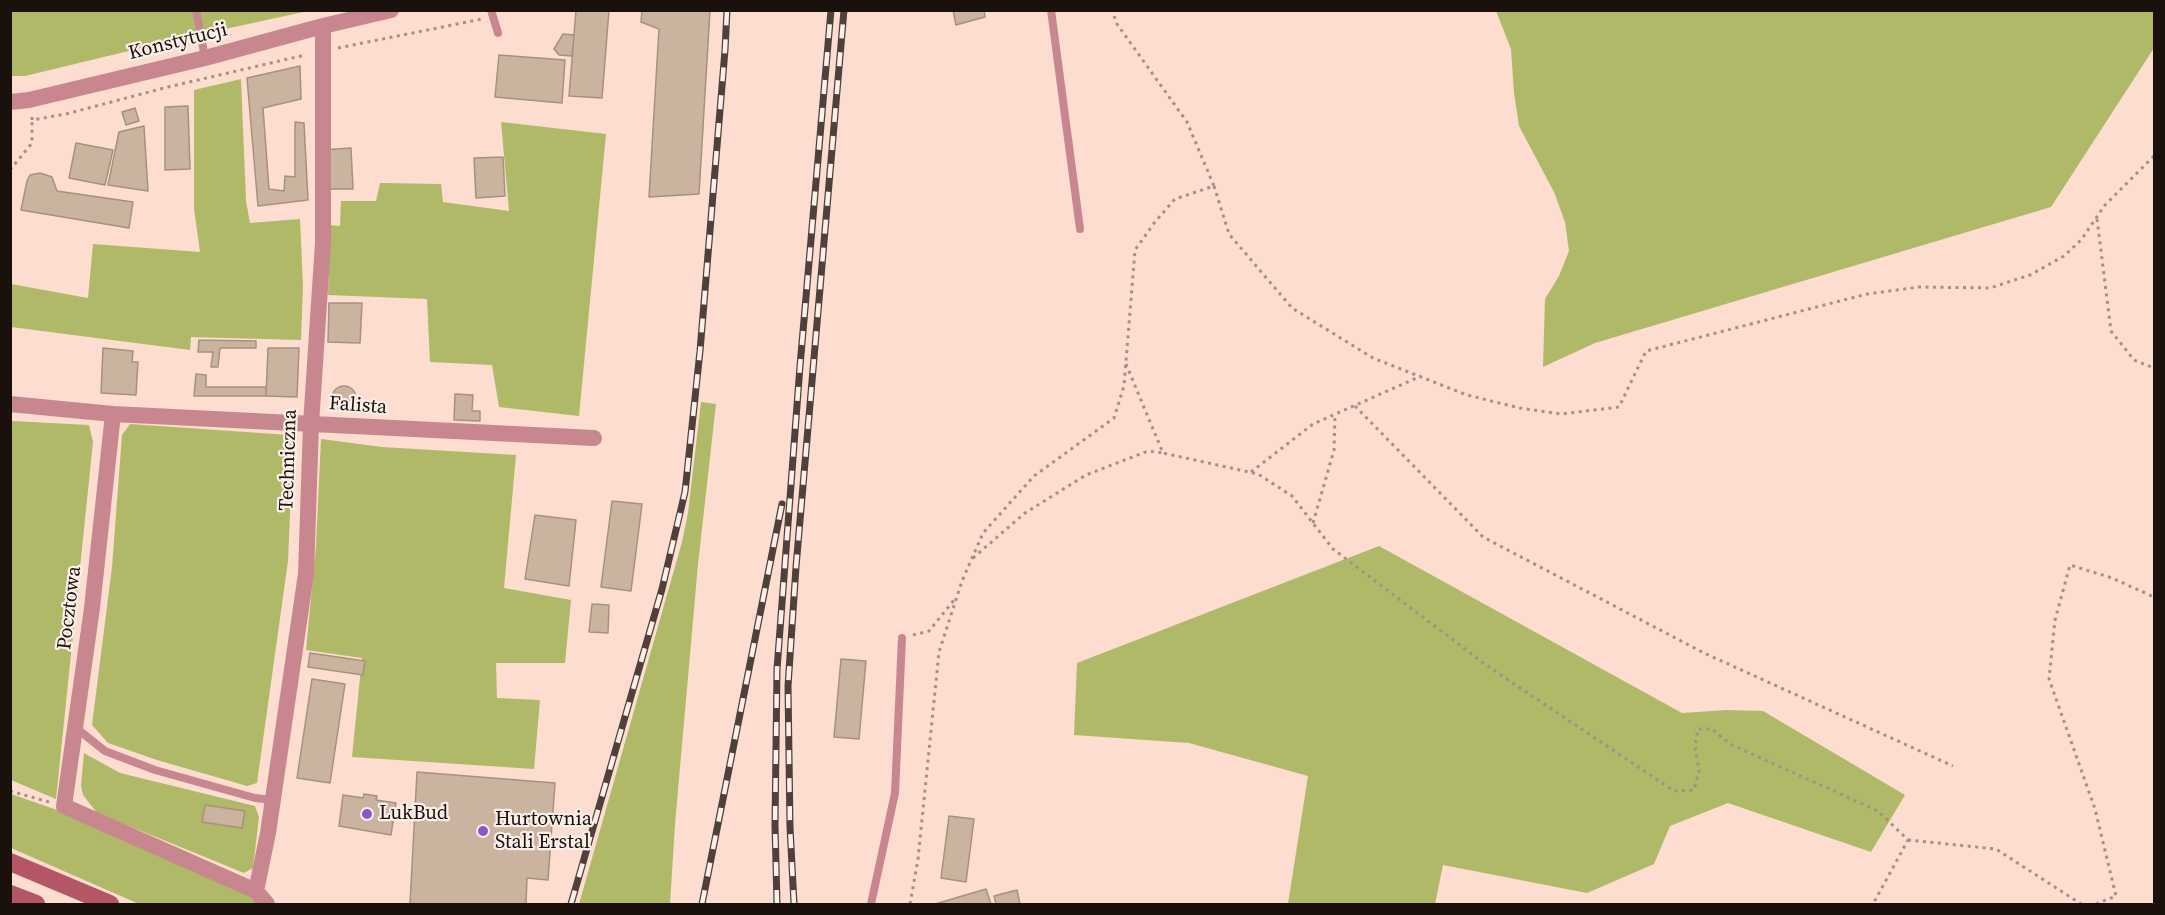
<!DOCTYPE html>
<style>
body{margin:0}
#map{position:relative;width:2165px;height:915px;overflow:hidden;background:#fcddd0;font-family:"Source Serif 4",serif}
canvas{display:block}
.frame{position:absolute;inset:0;border:12px solid #1a100c;pointer-events:none}
</style>
<div id="map">
<canvas width="2165" height="915"></canvas>
<div class="frame"></div>
</div>
<script>
const c = document.querySelector('canvas').getContext('2d');
c.lineJoin = 'round';
function fillPath(path, color) {
  c.fillStyle = color;
  c.fill(path, 'evenodd');
}
function toPath(rows) {
  const path = new Path2D();
  for (const r of rows) {
    if (r.length === 3) {
      path.moveTo(r[0] + r[2], r[1]);
      path.arc(r[0], r[1], r[2], 0, 2 * Math.PI);
      continue;
    }
    path.moveTo(r[0], r[1]);
    for (let i = 2; i < r.length; i += 2) path.lineTo(r[i], r[i + 1]);
  }
  return path;
}
function trace(path, color, width, dash) {
  c.strokeStyle = color;
  c.lineWidth = width;
  c.lineCap = dash ? 'butt' : 'round';
  c.setLineDash(dash || []);
  c.stroke(path);
}
function label(font, color, halo, rows, align = 'center') {
  c.font = font + ' "Source Serif 4",serif';
  c.lineWidth = 4.5;
  c.setLineDash([]);
  c.textBaseline = 'middle';
  c.strokeStyle = halo;
  c.fillStyle = color;
  for (const [text, x, y, turn = 0] of rows) {
    c.save();
    c.translate(x, y);
    c.rotate((+turn || 0) * Math.PI / 180);
    c.textAlign = isNaN(turn) ? turn : align;
    if (halo) c.strokeText(text, 0, 0);
    c.fillText(text, 0, 0);
    c.restore();
  }
}
const green = toPath([
 [11,11,308,11,170,41,25,76,11,76],
 [1496,11,2154,11,2154,48,2051,207,1595,343,1543,367,1545,299,1559,276,1569,251,1565,222,1554,192,1519,126,1514,93,1511,49],
 [241,79,246,201,250,223,300,219,303,286,301,340,191,337,190,350,11,327,11,284,88,298,93,244,200,252,194,209,194,90],
 [501,122,606,134,579,416,499,407,492,365,430,362,427,299,328,295,330,225,340,226,341,201,376,201,380,183,441,184,443,202,509,211],
 [701,402,716,404,698,564,675,824,670,904,579,904,682,542,688,513],
 [12,421,89,425,93,442,56,799,11,780],
 [130,424,289,435,293,443,288,561,257,783,247,786,157,760,108,743,92,725,112,567,122,435],
 [321,439,382,447,516,455,504,588,571,600,565,663,496,663,497,698,540,700,534,769,352,757,362,658,306,650,316,546],
 [1379,546,1682,713,1727,710,1763,711,1905,795,1871,852,1728,803,1670,826,1654,864,1587,893,1443,865,1435,904,1288,904,1308,776,1189,743,1074,735,1077,663],
 [84,753,120,773,255,806,259,817,253,868,244,873,97,813,83,795,81,786],
 [11,794,60,811,238,886,259,904,139,904,11,848]
]);
const building = toPath([
 [576,10,609,10,602,98,569,96,576,10],
 [642,10,710,10,699,194,649,197,659,29,641,22,642,10],
 [953,10,984,10,985,17,956,25,953,10],
 [563,34,574,35,572,56,559,55,554,49,563,34],
 [499,55,565,60,562,103,495,97,499,55],
 [300,66,301,99,263,108,269,189,284,191,285,176,295,177,295,122,304,123,308,200,258,206,247,78,300,66],
 [188,106,190,169,165,170,165,107,188,106],
 [135,108,139,121,126,125,122,112,135,108],
 [144,126,148,191,108,185,119,132,144,126],
 [76,143,113,150,105,185,69,178,76,143],
 [351,148,353,189,324,189,323,150,351,148],
 [503,157,505,196,476,198,474,158,503,157],
 [40,173,52,177,57,191,133,202,129,228,21,210,27,181,30,175,40,173],
 [329,303,362,303,360,343,328,342,329,303],
 [199,340,256,341,256,348,220,348,218,367,211,367,213,352,198,352,199,340],
 [103,348,133,351,132,362,138,362,136,395,101,393,103,348],
 [268,348,299,348,297,397,266,396,268,348],
 [196,374,206,375,206,387,266,387,266,396,194,396,196,374],
 [344,398,12],
 [455,394,473,395,472,411,480,411,480,421,454,420,455,394],
 [612,501,642,504,631,591,601,587,612,501],
 [535,515,576,520,569,586,525,579,535,515],
 [592,604,609,605,608,633,589,632,592,604],
 [310,653,365,661,363,675,308,667,310,653],
 [841,659,866,661,859,739,834,737,841,659],
 [312,679,345,684,330,783,297,778,312,679],
 [417,772,555,783,548,880,527,878,526,904,410,904,417,772],
 [364,794,377,796,376,800,396,803,391,835,339,826,343,795,363,798,364,794],
 [205,805,245,811,242,828,202,822,205,805],
 [949,816,974,819,966,882,941,878,949,816],
 [986,889,991,904,935,904,986,889],
 [1017,890,1020,904,996,904,994,896,1017,890]
]);
const path = toPath([
 [338,48,482,19],
 [32,117,32,120,66,114,168,87,305,55],
 [10,170,32,143,32,120],
 [1214,186,1229,234,1292,308,1373,358,1467,395,1520,408,1561,414,1619,407,1646,351,1867,294,1919,287,1990,288,2030,275,2064,256,2081,240,2105,205,2154,156],
 [2097,219,2111,331,2134,360,2154,368],
 [1126,364,1163,453,1258,474,1292,496,1333,549,1486,665,1674,791,1694,790,1699,771,1695,746,1698,729,1712,729,1730,744,1878,811,1908,840,1873,904],
 [1355,406,1483,537,1704,653,1953,766],
 [1251,472,1313,424,1421,376],
 [1313,523,1334,450,1335,415],
 [973,558,1025,513,1086,475,1148,451,1163,453],
 [913,635,929,631,954,600],
 [10,791,49,802],
 [1908,840,1996,849,2081,904],
 [910,904,918,859,939,652,962,581,983,533,1034,476,1114,418,1124,386,1135,250,1155,222,1175,199,1214,186,1187,122,1117,24,1112,10],
 [2096,904,2116,896,2095,809,2049,679,2055,620,2070,565,2112,578,2154,597]
]);
const lane = toPath([
 [196,10,205,58],
 [491,10,498,33],
 [1051,10,1080,229],
 [76,728,105,751,155,770,255,798,273,800],
 [871,904,895,793,902,638]
]);
const street = toPath([
 [10,102,29,100,205,58,323,26,391,10],
 [10,404,113,414,594,438],
 [113,414,92,608,64,806,256,891,267,904],
 [256,891,268,833,306,574,311,424,323,243,323,26]
]);
const secondary = toPath([
 [10,862,110,904],
 [10,894,36,904]
]);
const rail = toPath([
 [571,904,662,589,685,492,700,351,725,50,727,10],
 [702,904,782,504],
 [777,904,775,825,777,669,800,366,831,10],
 [794,904,790,827,788,686,796,567,844,10]
]);
const markers = [
 [367,814,6,"#8e56cd"],
 [483,831,6,"#8e56cd"]
];
const streetNames = [
 ["Konstytucji",178,42,-14],
 ["Falista",358,406,4],
 ["Techniczna",289,460,-88],
 ["Pocztowa",70,608,-83]
];
const poiNames = [
 ["LukBud",379,814],
 ["Hurtownia",495,820],
 ["Stali Erstal",495,843]
];
fillPath(green, '#b0b967');
fillPath(building, '#cab49f');
trace(building, '#a6917d', 1.5);
trace(path, '#a68f85', 3, [3, 4.5]);
trace(lane, '#c8878f', 8);
trace(street, '#c8878f', 16);
trace(secondary, '#b45666', 18);
trace(rail, '#4f403a', 7);
trace(rail, '#fbefea', 4.5, [14]);
for (const [x, y, r, color] of markers) {
  const dot = new Path2D();
  dot.arc(x, y, r, 0, 2 * Math.PI);
  c.fillStyle = color;
  c.fill(dot);
  trace(dot, '#fbefea', 2);
}
label('20px', '#1a100c', '#fbefea', streetNames);
label('20px', '#1a100c', '#fbefea', poiNames, 'left');
</script>
